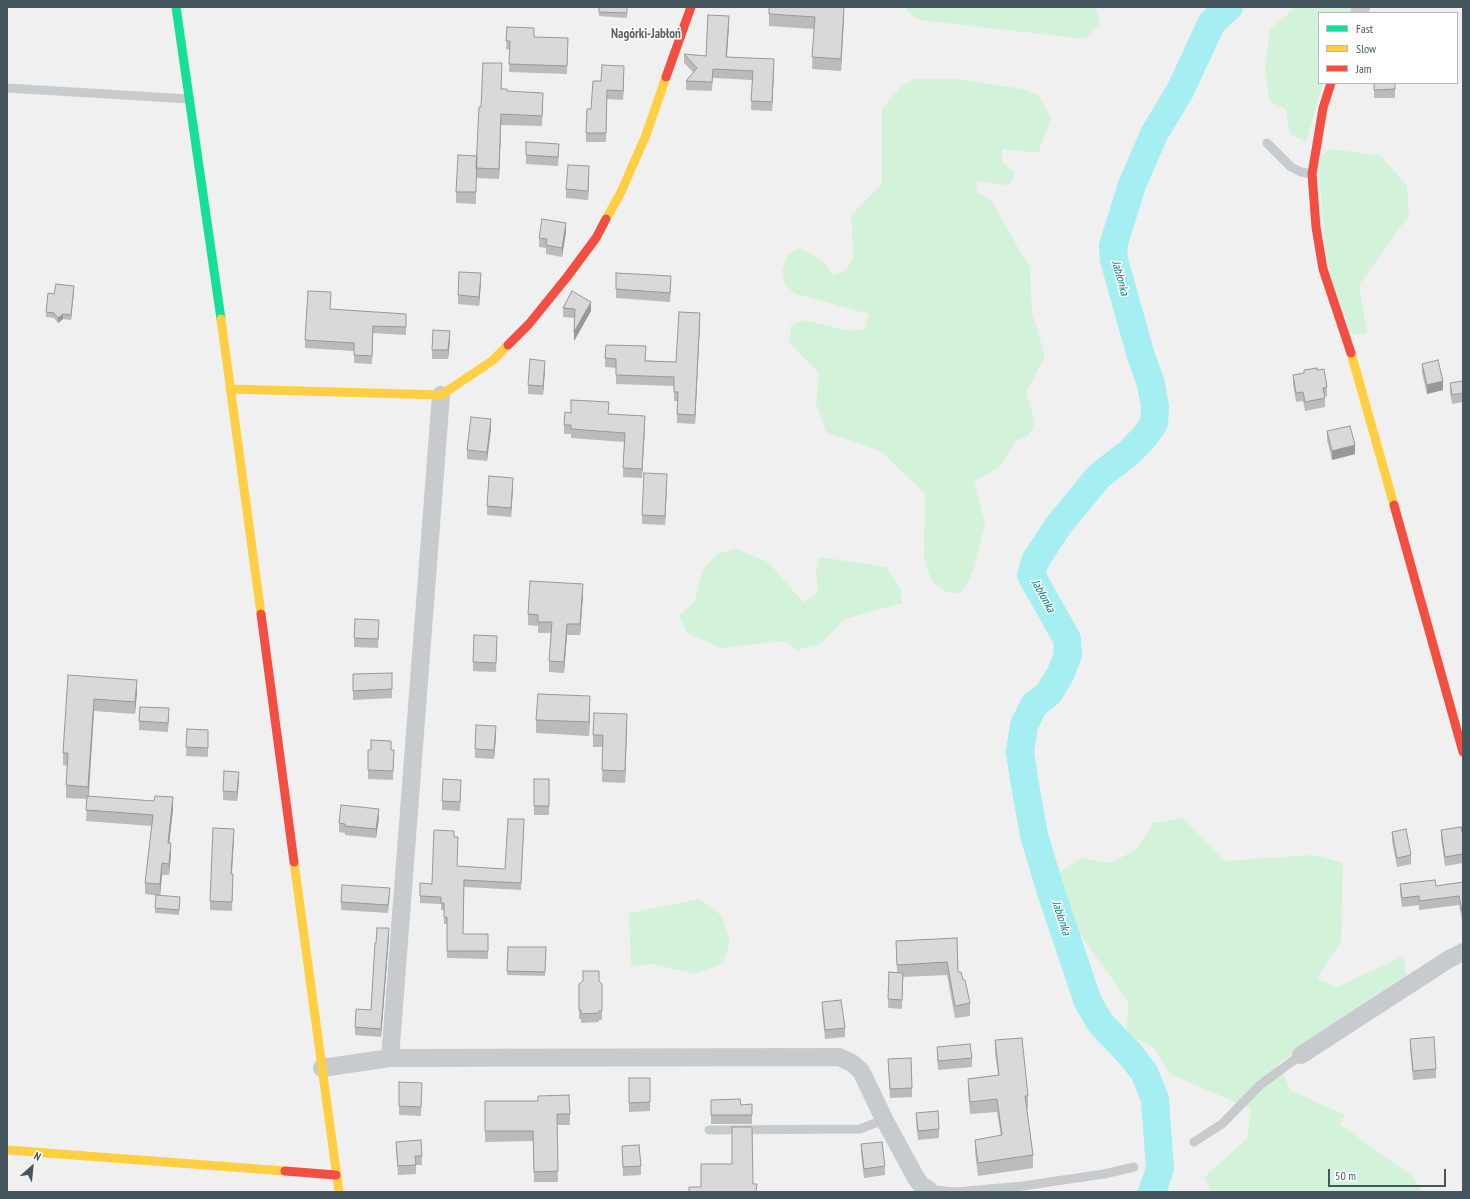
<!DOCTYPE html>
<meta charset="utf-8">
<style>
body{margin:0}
#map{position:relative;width:1470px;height:1199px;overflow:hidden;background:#f1f0f0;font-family:"PT Sans Narrow",sans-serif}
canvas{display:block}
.frame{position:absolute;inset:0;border:8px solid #46565e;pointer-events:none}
.legend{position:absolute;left:1318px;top:12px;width:140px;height:72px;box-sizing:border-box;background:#fff;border:1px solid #b5bbbf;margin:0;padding:5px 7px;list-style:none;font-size:12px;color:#46565e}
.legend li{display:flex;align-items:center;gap:8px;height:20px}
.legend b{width:20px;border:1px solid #b5bbbf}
.north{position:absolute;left:12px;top:1147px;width:40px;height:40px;-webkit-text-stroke:3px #fff;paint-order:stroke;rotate:27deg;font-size:11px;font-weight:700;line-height:16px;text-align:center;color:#46565e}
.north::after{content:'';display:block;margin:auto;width:14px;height:18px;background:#46565e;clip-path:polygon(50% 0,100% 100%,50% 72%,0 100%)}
.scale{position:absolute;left:1328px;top:1169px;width:118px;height:18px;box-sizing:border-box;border:2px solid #46565e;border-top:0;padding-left:5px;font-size:12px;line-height:14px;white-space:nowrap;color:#46565e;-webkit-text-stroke:3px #fff;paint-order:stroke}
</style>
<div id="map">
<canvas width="1470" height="1199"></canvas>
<div class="frame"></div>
<ul class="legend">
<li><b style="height:5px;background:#16e098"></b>Fast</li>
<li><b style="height:5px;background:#ffcf43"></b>Slow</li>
<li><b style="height:5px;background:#f24e42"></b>Jam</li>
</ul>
<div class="north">N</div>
<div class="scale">50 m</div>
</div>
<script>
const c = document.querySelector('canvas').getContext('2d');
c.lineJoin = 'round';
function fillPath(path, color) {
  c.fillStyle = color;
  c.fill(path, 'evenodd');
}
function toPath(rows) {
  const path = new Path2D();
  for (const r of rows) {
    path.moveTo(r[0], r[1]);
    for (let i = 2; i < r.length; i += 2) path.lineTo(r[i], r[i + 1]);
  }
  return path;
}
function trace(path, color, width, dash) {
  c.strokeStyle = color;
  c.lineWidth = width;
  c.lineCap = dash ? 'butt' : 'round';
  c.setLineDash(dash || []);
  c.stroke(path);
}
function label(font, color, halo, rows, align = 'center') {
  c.font = font + ' "PT Sans Narrow",sans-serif';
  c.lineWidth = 3;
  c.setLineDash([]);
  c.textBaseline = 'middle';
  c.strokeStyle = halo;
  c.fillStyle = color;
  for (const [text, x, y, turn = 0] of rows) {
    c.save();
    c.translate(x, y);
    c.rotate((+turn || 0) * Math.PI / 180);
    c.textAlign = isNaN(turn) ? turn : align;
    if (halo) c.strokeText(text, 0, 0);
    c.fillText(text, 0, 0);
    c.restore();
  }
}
const green = toPath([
 [907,7,1097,7,1096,9,1100,23,1085,39,919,20,907,11],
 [1295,7,1352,7,1349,13,1319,13,1319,83,1323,83,1306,142,1290,134,1286,109,1269,101,1265,67,1270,30],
 [915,79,960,79,1022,89,1038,95,1051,118,1038,153,1002,149,1003,163,1015,172,1011,183,1004,185,975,181,978,193,992,201,1022,255,1030,266,1032,312,1045,356,1026,393,1035,422,1029,435,1015,442,1000,467,974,481,985,524,974,567,968,582,960,594,945,591,933,582,927,569,924,554,925,494,882,452,826,432,816,404,819,374,789,342,791,325,805,320,850,331,865,329,869,314,796,294,785,285,782,270,787,256,799,248,825,262,832,275,846,271,853,258,853,244,851,216,882,183,882,108,902,86],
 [1331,149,1381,156,1407,186,1409,215,1359,285,1367,332,1352,335,1327,271,1318,158],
 [734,548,768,562,803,602,818,593,816,571,820,557,886,567,900,588,902,603,845,619,820,644,797,650,784,641,721,648,687,633,679,615,694,603,704,567,718,554],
 [1183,818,1224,861,1314,855,1343,863,1341,942,1317,978,1337,987,1404,956,1406,977,1278,1064,1291,1091,1346,1115,1339,1124,1412,1176,1423,1192,1211,1192,1204,1177,1247,1139,1251,1109,1170,1074,1154,1048,1127,1033,1128,1002,1074,925,1057,874,1081,858,1111,863,1137,849,1153,823],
 [700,899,722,916,730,942,723,963,695,974,654,964,631,966,629,913]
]);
const river = toPath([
 [1152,1192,1160,1169,1155,1099,1144,1072,1130,1054,1101,1024,1088,1002,1050,889,1034,835,1024,779,1020,752,1024,725,1034,705,1048,694,1060,675,1068,655,1067,639,1031,575,1035,561,1058,526,1098,477,1131,451,1146,435,1154,423,1155,407,1151,384,1141,356,1114,260,1113,246,1132,185,1154,134,1180,91,1212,22,1229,7]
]);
const lane = toPath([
 [7,88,189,99],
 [1267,143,1291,167,1301,172,1312,174],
 [709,1130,860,1129,878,1122,884,1119],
 [1194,1142,1222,1124,1260,1085,1301,1055],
 [928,1189,955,1192,1023,1186,1104,1174,1134,1167]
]);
const street = toPath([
 [1359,13,1361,7],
 [1301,1055,1449,959,1463,952],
 [390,1058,441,395],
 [322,1068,390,1058,839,1057,852,1063,861,1071,884,1119,916,1178,921,1185,928,1189]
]);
const fast = toPath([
 [176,7,221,319]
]);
const slow = toPath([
 [606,219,621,192,646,135,666,77],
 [221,319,261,614],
 [1351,353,1394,505],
 [230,389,441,395,492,361,508,345],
 [294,862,339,1192],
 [7,1150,285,1171]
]);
const jam = toPath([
 [666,77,691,7],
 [1331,83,1323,108,1312,174,1316,227,1323,269,1351,353],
 [508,345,529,324,567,277,596,238,606,219],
 [1394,505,1463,752],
 [261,614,294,862],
 [285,1171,336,1175]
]);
const wall = toPath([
 [599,7,627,7,627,18,599,16],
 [769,14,844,16,841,71,812,69,814,29,769,26],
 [729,25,727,57,774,68,772,111,751,110,752,80,713,78,712,91,686,90,686,81,693,72,684,63,684,54,706,56],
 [507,27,534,37,568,38,567,74,509,72,510,50,506,49],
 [502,74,501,89,543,103,542,126,501,125,499,179,476,178,476,204,456,203,456,192,477,156,481,107],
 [624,75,623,100,607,99,606,142,586,142,586,133,591,109,601,81],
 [1374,83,1395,83,1395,98,1374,98],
 [559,153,558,166,526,164,526,155],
 [589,175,588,200,566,198,566,189],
 [566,232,562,257,546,254,546,248,539,247,539,238],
 [481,282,479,306,458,304,458,295],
 [671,285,670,302,616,298,616,289],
 [74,290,71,320,63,319,58,323,54,318,46,317,46,312,54,294],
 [572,291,591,311,574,341,574,318,563,317,563,308],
 [331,309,406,322,406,335,373,333,372,364,354,363,354,351,305,348,305,340],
 [700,322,695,424,677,423,677,401,674,401,674,386,616,384,616,368,605,367,605,358,676,362],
 [450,340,448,359,432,359,432,350],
 [1422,364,1443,390,1427,394,1422,373],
 [545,370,543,395,528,394,528,385],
 [1304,370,1317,370,1327,387,1327,396,1325,397,1325,407,1305,411,1303,401,1296,402,1293,384,1293,375,1304,373],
 [1463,381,1463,402,1452,404,1450,392,1450,383],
 [609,414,645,425,642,478,623,477,624,442,571,438,571,434,564,434,564,425],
 [491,428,487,461,467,459,467,450],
 [1327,431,1355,454,1332,460,1327,440],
 [667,483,665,525,642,524,642,515],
 [513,487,511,517,487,515,487,506],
 [583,595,580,635,567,635,564,673,549,672,549,661,551,633,538,633,538,626,528,625,528,614],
 [379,629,378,648,354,647,354,638],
 [497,645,496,672,473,671,473,662],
 [353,674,392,689,392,698,353,700],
 [68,675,137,692,135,714,94,711,89,796,173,809,169,843,171,854,169,875,162,875,160,896,145,894,145,883,152,826,86,821,87,799,66,798,66,785,68,766,63,765,63,753],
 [590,710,589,736,536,733,536,720],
 [169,717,168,732,139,730,139,721],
 [627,726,625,783,602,782,603,747,593,747,593,735],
 [187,729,208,739,208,757,186,756],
 [496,735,494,759,475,758,475,749],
 [368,750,394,750,393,780,368,779],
 [534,779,549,779,549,815,534,815],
 [239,781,237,801,223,800,223,791],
 [461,789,460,811,442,810,442,801],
 [379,818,376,838,345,835,345,833,339,832,339,823],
 [524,826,521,890,464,887,463,934,488,934,488,959,447,958,447,924,444,924,444,910,441,910,441,904,420,903,420,883,432,884,454,837,457,866,505,869],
 [1441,830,1463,836,1463,863,1445,866,1441,839],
 [1392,832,1411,855,1411,864,1397,867,1392,841],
 [234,838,232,874,233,883,232,911,210,910,210,901],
 [1463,882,1463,920,1462,920,1459,905,1419,910,1419,905,1402,907,1400,893,1400,884,1436,886],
 [390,896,388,913,341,910,341,902],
 [180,902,179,915,155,913,155,908],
 [389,936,381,1037,355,1035,355,1027,371,1010,376,943],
 [957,938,958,972,970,1003,970,1016,955,1018,947,975,903,977,902,1009,888,1008,889,972,897,972,896,941],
 [508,947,546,947,545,976,507,975],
 [599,981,602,984,602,1020,599,1020,599,1022,581,1023,581,1019,579,1019,579,984],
 [822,1002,845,1028,845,1037,825,1039,822,1011],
 [1410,1039,1436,1069,1436,1078,1413,1080,1410,1048],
 [995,1040,1028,1096,1028,1108,1026,1109,1033,1155,1033,1168,978,1176,975,1152,975,1140,1001,1136,997,1112,970,1114,968,1091,968,1079,998,1075,995,1053],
 [937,1047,972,1058,972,1067,938,1070,937,1056],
 [888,1059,912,1088,912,1097,890,1098],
 [629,1078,650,1078,650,1111,629,1112],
 [399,1082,422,1092,421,1116,399,1115],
 [711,1100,741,1105,752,1104,752,1124,711,1124],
 [485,1101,570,1114,570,1125,557,1125,558,1182,534,1182,533,1141,485,1142],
 [916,1113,939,1129,939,1138,918,1140,916,1122],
 [396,1142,422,1156,422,1165,416,1165,416,1174,398,1175,396,1151],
 [861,1144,885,1166,885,1175,864,1178,861,1153],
 [622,1146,641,1166,641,1175,623,1176]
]);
const shadedWall = toPath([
 [844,7,844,16,841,71,841,59],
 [729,16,729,25,726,66,726,57],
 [774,59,774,68,772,111,772,102],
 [624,66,624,75,623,100,623,91],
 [501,114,501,125,499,179,499,169],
 [589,166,589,175,588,200,588,191],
 [566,223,566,232,562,257,562,248],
 [481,273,481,282,479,306,479,297],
 [74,286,74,290,71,320,71,315],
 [591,302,591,311,574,341,574,332],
 [700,313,700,322,695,424,695,415],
 [63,314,63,319,58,323,58,318],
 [450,331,450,340,448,359,448,350],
 [545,361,545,370,543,395,543,386],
 [1443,381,1443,390,1427,394,1427,385],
 [645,416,645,425,642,478,642,469],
 [491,419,491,428,487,461,487,452],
 [1355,445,1355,454,1332,460,1332,451],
 [667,474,667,483,665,525,665,516],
 [513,478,513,487,511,517,511,508],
 [583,584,583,595,580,635,580,624],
 [567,624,567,635,564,673,564,662],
 [137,680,137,692,135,714,135,702],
 [590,696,590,710,589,736,589,722],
 [94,699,94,711,88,799,88,787],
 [627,714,627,726,625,783,625,771],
 [496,726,496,735,494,759,494,750],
 [239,772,239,781,237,801,237,792],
 [173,797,173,809,168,854,168,843],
 [379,809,379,818,376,838,376,829],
 [234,829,234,838,231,883,231,874],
 [171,843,171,854,169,875,169,864],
 [162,863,162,875,160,896,160,884],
 [389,928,389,936,381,1037,381,1029]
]);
const building = toPath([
 [599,7,627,7,627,13,599,12,599,7],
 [769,7,844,7,841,59,812,57,815,17,769,14,769,7],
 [708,15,729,16,726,57,774,59,772,102,751,101,753,71,713,69,712,82,686,81,697,68,684,54,706,56,708,15],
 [507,27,534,28,534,37,568,38,567,66,509,64,510,41,506,41,507,27],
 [483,63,502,63,501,89,507,89,507,91,543,93,542,116,501,114,499,169,476,168,479,107,481,107,483,63],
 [602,65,624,66,623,91,607,90,606,133,586,133,587,109,591,109,593,81,601,81,602,65],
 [1374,83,1395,83,1395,89,1374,90,1374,83],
 [526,142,559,144,558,157,526,155,526,142],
 [458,155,477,156,476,192,456,192,458,155],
 [568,165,589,166,588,191,566,189,568,165],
 [542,219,566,223,562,248,546,245,547,239,539,238,542,219],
 [459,272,481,273,479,297,458,295,459,272],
 [616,273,671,276,670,293,616,289,616,273],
 [56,284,74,286,71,315,63,314,58,318,54,313,46,312,48,293,54,294,56,284],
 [308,291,331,292,330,309,406,314,406,327,373,326,372,356,354,355,354,343,305,340,308,291],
 [572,291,591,302,574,332,575,309,563,308,572,291],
 [679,312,700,313,695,415,677,414,678,392,674,392,674,377,616,375,616,359,605,358,606,345,646,346,645,361,676,362,679,312],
 [433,330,450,331,448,350,432,350,433,330],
 [530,359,545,361,543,386,528,385,530,359],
 [1438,360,1443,381,1427,385,1422,364,1438,360],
 [1317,368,1317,370,1324,369,1327,387,1323,388,1325,398,1305,402,1303,392,1296,393,1293,375,1304,373,1304,370,1317,368],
 [1463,381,1463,393,1452,395,1450,383,1463,381],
 [571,400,609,402,608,414,645,416,642,469,623,468,625,433,571,429,571,425,564,425,565,412,571,413,571,400],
 [471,417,491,419,487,452,467,450,471,417],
 [1350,426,1355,445,1332,451,1327,431,1350,426],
 [644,473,667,474,665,516,642,515,644,473],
 [489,476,513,478,511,508,487,506,489,476],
 [530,581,583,584,580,624,567,624,564,662,549,661,552,622,538,622,538,615,528,614,530,581],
 [355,619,379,620,378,639,354,638,355,619],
 [474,635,497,636,496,663,473,662,474,635],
 [392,673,392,689,353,691,353,674,392,673],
 [68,675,137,680,135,702,94,699,88,787,66,785,68,753,63,753,68,675],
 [538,694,590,696,589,722,536,720,538,694],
 [140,707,169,708,168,723,139,721,140,707],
 [594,713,627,714,625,771,602,770,603,735,593,735,594,713],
 [476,725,496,726,494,750,475,749,476,725],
 [187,729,208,730,208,748,186,747,187,729],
 [371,740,391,741,391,750,394,750,393,771,368,770,368,750,371,750,371,740],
 [224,771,239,772,237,792,223,791,224,771],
 [443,779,461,780,460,802,442,801,443,779],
 [534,779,549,779,549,806,534,806,534,779],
 [87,796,154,801,155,796,173,797,168,843,171,843,169,864,162,863,160,884,145,883,153,815,86,810,87,796],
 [341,805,379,809,376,829,345,826,345,824,339,823,341,805],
 [508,819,524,819,521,883,464,880,463,934,488,934,488,951,447,951,447,917,444,917,444,903,441,903,441,897,420,896,420,883,432,884,434,830,454,831,454,837,458,837,457,866,505,869,508,819],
 [1461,827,1463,836,1463,854,1445,857,1441,830,1461,827],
 [213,828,234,829,231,874,233,874,232,902,210,901,213,828],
 [1406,829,1411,855,1397,858,1392,832,1406,829],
 [1435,880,1436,886,1463,882,1463,911,1462,911,1459,896,1419,901,1419,896,1402,898,1400,884,1435,880],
 [342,885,390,888,388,905,341,902,342,885],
 [156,895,180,897,179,910,155,908,156,895],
 [377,928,389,928,381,1029,355,1027,356,1009,371,1010,375,943,376,943,377,928],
 [957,938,958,972,961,972,963,980,965,980,970,1003,955,1006,947,962,897,965,896,941,957,938],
 [508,947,546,947,545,972,507,971,508,947],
 [583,971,599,971,599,981,602,984,602,1011,599,1011,599,1013,581,1014,581,1010,579,1010,579,984,583,981,583,971],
 [889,972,903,973,902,1000,888,999,889,972],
 [841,1000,845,1028,825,1030,822,1002,841,1000],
 [1434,1037,1436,1069,1413,1071,1410,1039,1434,1037],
 [1022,1038,1028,1096,1025,1096,1033,1155,978,1163,975,1140,1002,1135,997,1099,970,1102,968,1079,999,1075,995,1040,1022,1038],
 [970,1044,972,1058,938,1061,937,1047,970,1044],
 [911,1058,912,1088,890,1089,888,1059,911,1058],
 [629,1078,650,1078,650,1102,629,1103,629,1078],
 [399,1082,422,1083,421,1107,399,1106,399,1082],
 [569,1095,570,1114,557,1114,558,1171,534,1172,533,1131,485,1131,485,1101,538,1101,538,1096,569,1095],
 [740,1099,741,1105,752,1104,752,1115,711,1115,711,1100,740,1099],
 [938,1111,939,1129,918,1131,916,1113,938,1111],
 [732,1127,752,1127,753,1184,757,1184,756,1192,689,1192,689,1187,701,1187,701,1164,732,1164,732,1127],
 [421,1140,422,1156,415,1156,416,1165,398,1166,396,1142,421,1140],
 [882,1142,885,1166,864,1169,861,1144,882,1142],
 [639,1145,641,1166,623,1167,622,1146,639,1145]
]);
const waterNames = [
 ["Jabłonka",1120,278,75],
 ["Jabłonka",1043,596,61],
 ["Jabłonka",1061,918,72]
];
const quarterNames = [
 ["Nagórki-Jabłoń",646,34]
];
fillPath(green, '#d3f2da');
trace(river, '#a5eef2', 28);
trace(lane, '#c7cbcd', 9);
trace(street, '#c7cbcd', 18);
trace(fast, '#16e098', 9);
trace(slow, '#ffcf43', 9);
trace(jam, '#f24e42', 9);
fillPath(wall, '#babbbb');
fillPath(shadedWall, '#979898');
fillPath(building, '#d8d9d9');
trace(building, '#979898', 1);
label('italic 12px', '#067d84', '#fff', waterNames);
label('bold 13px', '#5b6165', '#fff', quarterNames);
</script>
